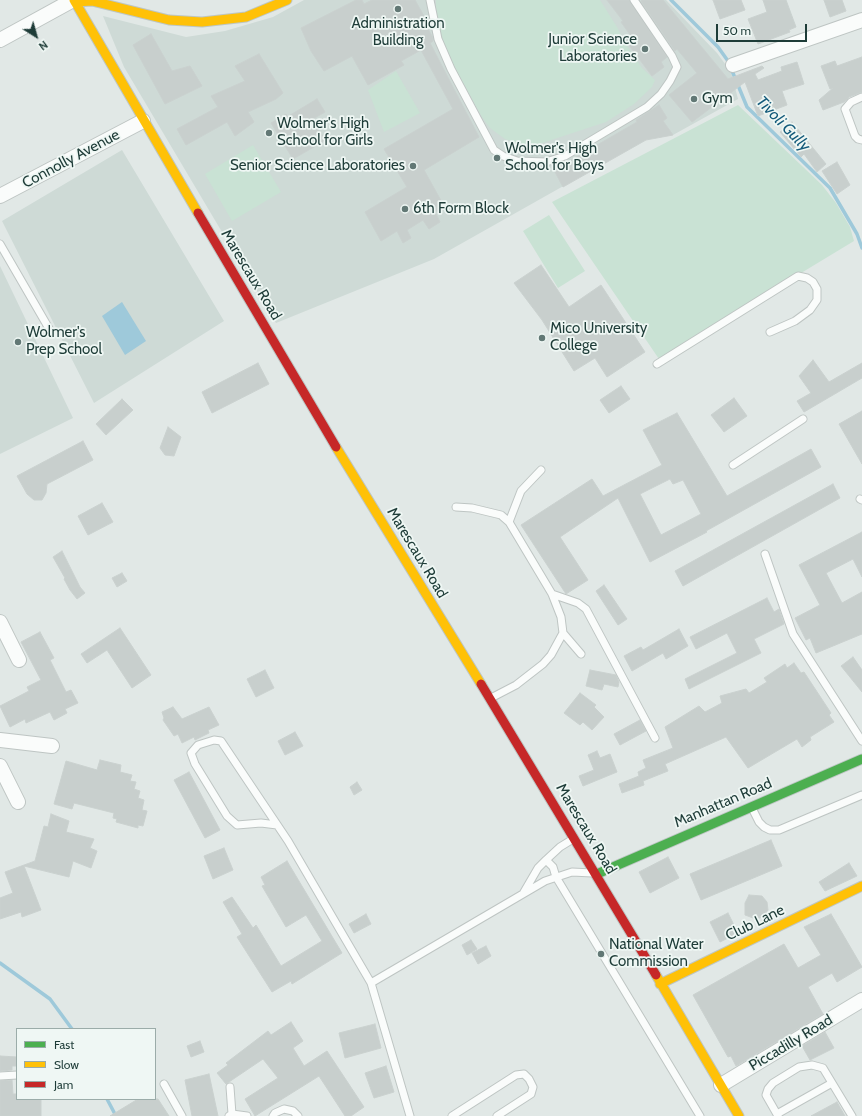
<!DOCTYPE html>
<style>
body{margin:0}
#map{position:relative;width:862px;height:1116px;overflow:hidden;background:#e1e8e6;font-family:Cabin,sans-serif}
canvas{display:block}
.legend{position:absolute;left:16px;top:1028px;width:140px;height:72px;box-sizing:border-box;background:#eff7f4;border:1px solid #9baca9;margin:0;padding:5px 7px;list-style:none;font-size:12px;color:#1e3c38}
.legend li{display:flex;align-items:center;gap:8px;height:20px}
.legend b{width:20px;border:1px solid #9baca9}
.north{position:absolute;left:16px;top:16px;width:40px;height:40px;-webkit-text-stroke:3px #eff7f4;paint-order:stroke;rotate:143deg;font-size:11px;font-weight:700;line-height:16px;text-align:center;color:#1e3c38}
.north::after{content:'';display:block;margin:auto;width:14px;height:18px;background:#1e3c38;clip-path:polygon(50% 0,100% 100%,50% 72%,0 100%)}
.scale{position:absolute;left:716px;top:24px;width:91px;height:18px;box-sizing:border-box;border:2px solid #1e3c38;border-top:0;padding-left:5px;font-size:12px;line-height:14px;white-space:nowrap;color:#1e3c38;-webkit-text-stroke:3px #eff7f4;paint-order:stroke}
</style>
<div id="map">
<canvas width="862" height="1116"></canvas>
<ul class="legend">
<li><b style="height:5px;background:#4caf50"></b>Fast</li>
<li><b style="height:5px;background:#ffc107"></b>Slow</li>
<li><b style="height:5px;background:#c62828"></b>Jam</li>
</ul>
<div class="north">N</div>
<div class="scale">50 m</div>
</div>
<script>
const c = document.querySelector('canvas').getContext('2d');
c.lineJoin = 'round';
function fillPath(path, color) {
  c.fillStyle = color;
  c.fill(path, 'evenodd');
}
function toPath(rows) {
  const path = new Path2D();
  for (const r of rows) {
    path.moveTo(r[0], r[1]);
    for (let i = 2; i < r.length; i += 2) path.lineTo(r[i], r[i + 1]);
  }
  return path;
}
function trace(path, color, width, dash) {
  c.strokeStyle = color;
  c.lineWidth = width;
  c.lineCap = dash ? 'butt' : 'round';
  c.setLineDash(dash || []);
  c.stroke(path);
}
function label(font, color, halo, rows, align = 'center') {
  c.font = font + ' Cabin,sans-serif';
  c.lineWidth = 3.5;
  c.setLineDash([]);
  c.textBaseline = 'middle';
  c.strokeStyle = halo;
  c.fillStyle = color;
  for (const [text, x, y, turn = 0] of rows) {
    c.save();
    c.translate(x, y);
    c.rotate((+turn || 0) * Math.PI / 180);
    c.textAlign = isNaN(turn) ? turn : align;
    if (halo) c.strokeText(text, 0, 0);
    c.fillText(text, 0, 0);
    c.restore();
  }
}
const built = toPath([
 [304,0,666,0,717,53,731,72,738,99,673,135,645,140,434,259,276,323,124,67,103,16,186,37,225,31,273,17],
 [122,150,224,321,94,403,2,221],
 [0,266,73,418,0,454]
]);
const green = toPath([
 [436,0,600,0,617,27,627,46,642,68,655,80,652,87,634,104,606,122,536,145,527,146,505,139,490,128,482,117,453,65,443,41,436,17],
 [396,71,420,113,384,132,368,90],
 [738,105,822,185,836,203,850,227,854,241,659,359,552,202],
 [253,145,281,192,232,221,205,174],
 [549,215,585,271,558,288,523,231]
]);
const water = toPath([
 [122,302,146,341,125,355,102,316]
]);
const stream = toPath([
 [671,0,718,47,728,61,747,107,830,188,857,234,862,248],
 [0,963,50,999,72,1029],
 [107,1099,116,1116]
]);
const building = toPath([
 [356,0,362,0,364,4,372,0,415,0,425,18,423,20,433,38,433,41,430,43,479,137,424,170,444,206,435,212,440,222,429,229,423,220,407,230,411,238,403,243,397,231,381,241,365,212,407,187,384,149,453,109,421,50,401,61,404,65,368,85,352,56,324,71,311,51,301,28,356,0],
 [607,0,629,0,667,57,661,62,664,67,652,76,625,40,631,36,621,22,623,21,607,0],
 [642,0,663,0,728,79,762,66,764,68,755,74,758,80,782,71,781,67,797,62,804,84,782,91,787,105,758,116,745,82,692,122,669,95,697,73,677,49,675,51,641,1,642,0],
 [713,0,741,0,745,10,720,19,713,0],
 [763,0,786,0,796,27,789,30,790,32,758,44,748,19,767,12,763,0],
 [824,0,842,0,846,11,830,17,824,0],
 [151,34,172,71,190,66,202,86,165,104,133,45,151,34],
 [259,54,283,93,276,99,248,112,254,122,235,136,227,122,186,145,177,129,218,107,211,96,245,81,235,66,259,54],
 [862,57,862,92,849,97,844,102,823,110,819,100,833,88,830,89,821,66,835,61,837,66,862,57],
 [317,99,325,112,311,120,326,140,293,159,271,123,286,114,287,117,317,99],
 [659,105,667,118,663,121,673,135,646,140,563,187,554,170,637,122,636,120,659,105],
 [792,122,826,164,817,172,804,154,801,157,780,132,792,122],
 [837,162,850,185,837,194,822,171,837,162],
 [541,265,569,307,601,285,645,352,607,377,595,358,574,371,542,320,514,283,541,265],
 [813,360,829,382,862,363,862,378,804,412,797,401,811,393,799,376,813,360],
 [258,363,269,384,212,413,202,392,258,363],
 [621,386,630,399,609,413,600,400,621,386],
 [734,398,747,416,724,432,711,415,734,398],
 [122,399,133,410,106,435,96,424,122,399],
 [862,411,862,464,839,424,862,411],
 [677,413,727,496,811,449,821,467,706,531,707,532,650,562,618,498,560,537,588,580,566,594,521,525,592,479,603,496,662,465,643,430,677,413],
 [670,479,673,484,683,480,701,514,661,535,640,494,670,479],
 [168,427,181,437,174,456,165,455,160,448,168,427],
 [83,441,93,460,47,484,46,493,42,500,34,500,27,494,17,476,83,441],
 [833,484,840,498,683,586,675,571,833,484],
 [102,503,113,522,88,535,78,516,102,503],
 [862,532,862,577,853,559,826,573,842,603,862,592,862,634,816,653,810,638,806,640,795,618,820,605,799,565,862,532],
 [62,551,80,587,85,593,77,599,70,590,64,579,65,578,53,557,62,551],
 [122,573,127,581,117,587,112,578,122,573],
 [604,585,627,619,618,625,596,591,604,585],
 [767,598,774,612,779,609,784,624,754,639,761,653,689,689,685,679,737,653,727,633,696,649,690,637,767,598],
 [120,628,151,675,132,688,107,650,87,663,81,654,120,628],
 [679,629,688,646,666,659,663,653,632,671,624,656,641,647,643,650,679,629],
 [40,632,54,658,50,660,66,692,71,690,78,703,65,709,67,713,54,720,50,712,26,723,25,719,10,727,0,706,29,691,27,687,41,680,21,642,40,632],
 [853,657,862,670,862,692,841,666,853,657],
 [794,663,801,673,804,672,831,713,829,715,834,722,810,737,811,740,802,747,797,739,748,768,726,737,665,764,668,771,643,781,644,785,622,793,619,784,639,776,638,772,646,768,643,760,673,748,665,727,699,706,705,712,722,703,720,696,746,689,749,693,767,682,764,678,785,664,787,668,794,663],
 [265,670,274,688,256,697,247,679,265,670],
 [590,670,616,675,619,682,618,687,604,684,602,690,586,686,590,670],
 [580,693,596,705,594,707,604,717,592,730,583,722,580,725,564,713,580,693],
 [173,707,182,719,209,707,219,725,208,730,209,733,195,740,194,737,182,743,178,734,174,736,163,720,164,718,162,712,173,707],
 [640,720,646,731,620,745,614,734,640,720],
 [295,732,303,746,285,755,278,741,295,732],
 [597,751,600,758,610,754,617,772,583,786,579,776,594,770,588,755,597,751],
 [100,760,121,765,120,772,132,775,130,781,136,782,134,789,140,791,138,798,144,800,142,810,147,811,143,826,138,825,138,828,116,822,117,819,113,818,114,813,74,803,72,809,54,804,66,761,97,770,100,760],
 [189,772,220,830,205,838,174,780,189,772],
 [357,782,362,790,354,795,350,787,357,782],
 [51,814,69,821,66,832,94,839,90,848,97,851,91,868,73,861,69,877,24,866,41,910,22,917,21,912,0,919,0,898,13,893,5,872,35,861,44,826,48,827,51,814],
 [771,840,782,866,701,900,690,874,771,840],
 [224,848,233,870,213,879,204,856,224,848],
 [668,857,679,878,650,893,639,872,668,857],
 [287,861,342,953,292,984,291,981,272,992,237,937,242,934,223,902,232,897,253,928,256,925,281,966,322,941,306,915,286,927,262,886,265,885,261,877,287,861],
 [849,863,857,876,825,891,819,882,849,863],
 [749,895,762,896,767,902,768,910,763,917,756,919,745,915,745,903,749,895],
 [728,913,738,933,720,942,710,922,728,913],
 [366,914,371,924,354,933,349,924,366,914],
 [831,914,862,967,837,982,832,973,808,987,823,1014,736,1066,731,1056,728,1057,693,995,784,944,798,968,821,955,804,927,831,914],
 [471,940,477,949,467,955,462,945,471,940],
 [486,946,491,956,478,964,472,953,486,946],
 [291,1022,303,1041,293,1048,304,1066,327,1051,364,1107,351,1116,345,1116,319,1076,255,1116,245,1099,278,1078,263,1059,226,1084,217,1073,228,1065,226,1063,268,1031,271,1035,291,1022],
 [375,1024,381,1048,345,1058,339,1033,375,1024],
 [825,1032,834,1048,810,1060,802,1046,825,1032],
 [200,1041,204,1052,191,1057,187,1046,200,1041],
 [0,1056,17,1057,17,1066,12,1066,12,1070,0,1071,0,1056],
 [386,1066,394,1092,374,1098,365,1073,386,1066],
 [209,1074,218,1116,192,1116,185,1080,209,1074],
 [12,1080,13,1094,17,1094,17,1099,41,1099,41,1116,0,1116,0,1081,12,1080],
 [138,1099,158,1099,169,1116,110,1116,138,1099],
 [837,1102,845,1116,811,1116,837,1102]
]);
const lane = toPath([
 [430,0,438,39,451,69,494,150,503,156,517,161,546,162,565,156,647,107,661,94,670,81,677,67,672,56,634,0],
 [862,97,851,102,845,109,855,136,858,139,862,140],
 [0,244,51,332],
 [657,364,798,276,807,278,813,282,817,289,817,300,810,310,795,321,770,332],
 [733,465,803,419],
 [860,499,862,500],
 [456,507,472,508,501,515,509,522,552,594,561,617,563,633,551,655,543,664,516,685,491,698],
 [509,522,521,491,541,470],
 [765,554,793,634,862,741],
 [552,594,578,603,586,609,655,738],
 [563,633,581,654],
 [752,808,759,822,764,827,770,830,779,830,862,795],
 [277,825,261,823,237,825,227,816,195,764,191,753,198,745,214,740,221,741,288,841,371,983,410,1116],
 [546,860,553,867,556,877,700,1116],
 [524,892,538,868,546,860,560,847,573,839],
 [371,983,545,881,572,872,592,873],
 [0,1076,17,1075],
 [164,1084,182,1116],
 [232,1114,247,1116],
 [777,1114,832,1083],
 [229,1116,232,1114,230,1087],
 [273,1116,275,1113,284,1109,293,1111,298,1116],
 [452,1116,516,1075,524,1074,529,1079,533,1087,531,1094,497,1116],
 [778,1116,766,1095,768,1089,773,1083,799,1067,812,1065,823,1068,852,1116]
]);
const street = toPath([
 [0,40,73,0],
 [733,65,862,20],
 [0,196,143,121],
 [0,622,19,660],
 [0,740,52,746],
 [0,766,18,802],
 [721,1085,862,1000]
]);
const fast = toPath([
 [597,874,862,759]
]);
const slow = toPath([
 [74,0,198,213],
 [75,2,92,1,169,20,202,22,246,17,287,0],
 [336,447,481,684],
 [656,975,739,1116],
 [660,984,862,886]
]);
const jam = toPath([
 [198,213,336,447],
 [481,684,656,975]
]);
const markers = [
 [398,9,4,"#627875"],
 [645,49,4,"#627875"],
 [694,99,4,"#627875"],
 [269,133,4,"#627875"],
 [497,158,4,"#627875"],
 [413,166,4,"#627875"],
 [405,209,4,"#627875"],
 [542,338,4,"#627875"],
 [18,342,4,"#627875"],
 [601,954,4,"#627875"]
];
const poiNames = [
 ["Administration",398,24,"center"],
 ["Building",398,41,"center"],
 ["Junior Science",637,40,"right"],
 ["Laboratories",637,57,"right"],
 ["Gym",702,99],
 ["Wolmer's High",277,124],
 ["School for Girls",277,141],
 ["Wolmer's High",505,149],
 ["School for Boys",505,166],
 ["Senior Science Laboratories",405,166,"right"],
 ["6th Form Block",413,209],
 ["Mico University",550,329],
 ["College",550,346],
 ["Wolmer's",26,333],
 ["Prep School",26,350],
 ["National Water",609,945],
 ["Commission",609,962]
];
const streetNames = [
 ["Connolly Avenue",71,159,-28],
 ["Marescaux Road",251,275,59],
 ["Marescaux Road",417,553,59],
 ["Manhattan Road",723,803,-23],
 ["Marescaux Road",586,829,59],
 ["Club Lane",755,923,-26],
 ["Piccadilly Road",791,1043,-31]
];
const waterNames = [
 ["Tivoli Gully",783,124,46]
];
fillPath(built, '#cedad6');
fillPath(green, '#c9e2d4');
fillPath(water, '#9ec9da');
trace(stream, '#9ec9da', 3.5);
fillPath(building, '#c8cfcd');
trace(building, '#cad1cf', 1);
trace(lane, '#bec5c3', 9);
trace(street, '#bec5c3', 16);
trace(fast, '#bdc6c4', 11);
trace(slow, '#bdc6c4', 11);
trace(jam, '#bdc6c4', 11);
trace(lane, '#fafcfb', 7);
trace(street, '#fafcfb', 14);
trace(fast, '#4caf50', 9);
trace(slow, '#ffc107', 9);
trace(jam, '#c62828', 9);
for (const [x, y, r, color] of markers) {
  const dot = new Path2D();
  dot.arc(x, y, r, 0, 2 * Math.PI);
  c.fillStyle = color;
  c.fill(dot);
  trace(dot, '#eff7f4', 1.5);
}
label('15px', '#1e3c38', '#eff7f4', poiNames, 'left');
label('15px', '#1e3c38', '#eff7f4', streetNames);
label('italic 16px', '#155b7b', '#eff7f4', waterNames);
</script>
